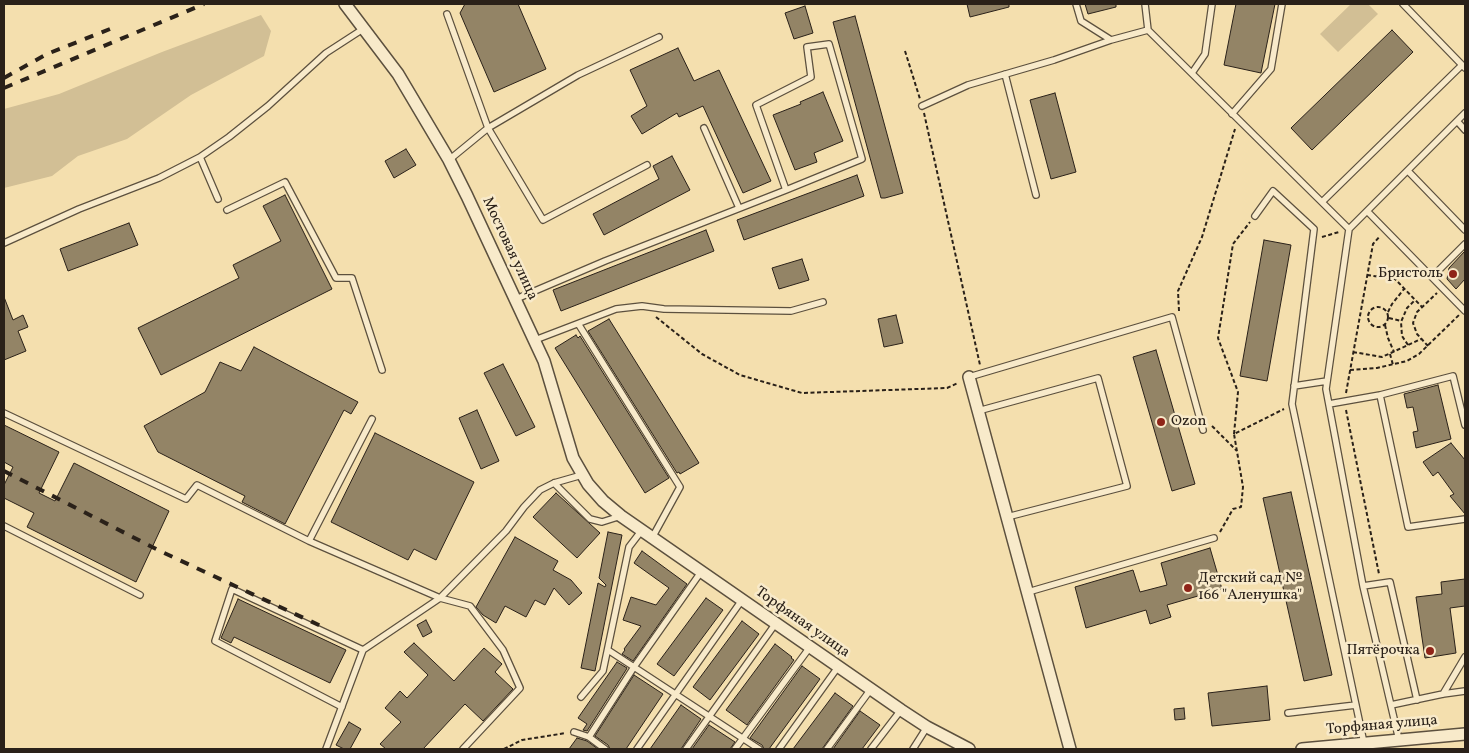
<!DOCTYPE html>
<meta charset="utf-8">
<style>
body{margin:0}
#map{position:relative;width:1469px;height:753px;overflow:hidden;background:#f4dfae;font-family:Vollkorn,serif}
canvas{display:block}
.frame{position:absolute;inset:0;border:5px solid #2a2119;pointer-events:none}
</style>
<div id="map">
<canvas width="1469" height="753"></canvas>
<div class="frame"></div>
</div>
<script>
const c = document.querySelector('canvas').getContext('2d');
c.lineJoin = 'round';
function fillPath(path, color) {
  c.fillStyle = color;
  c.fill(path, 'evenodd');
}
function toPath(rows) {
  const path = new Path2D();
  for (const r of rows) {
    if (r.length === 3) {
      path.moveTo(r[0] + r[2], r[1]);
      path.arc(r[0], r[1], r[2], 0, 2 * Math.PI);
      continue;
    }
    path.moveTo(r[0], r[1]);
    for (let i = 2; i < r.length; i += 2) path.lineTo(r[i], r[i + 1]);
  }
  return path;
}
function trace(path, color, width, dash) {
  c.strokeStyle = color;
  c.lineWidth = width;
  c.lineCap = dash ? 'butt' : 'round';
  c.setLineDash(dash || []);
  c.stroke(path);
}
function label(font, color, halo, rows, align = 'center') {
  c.font = font + ' Vollkorn,serif';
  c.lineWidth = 5;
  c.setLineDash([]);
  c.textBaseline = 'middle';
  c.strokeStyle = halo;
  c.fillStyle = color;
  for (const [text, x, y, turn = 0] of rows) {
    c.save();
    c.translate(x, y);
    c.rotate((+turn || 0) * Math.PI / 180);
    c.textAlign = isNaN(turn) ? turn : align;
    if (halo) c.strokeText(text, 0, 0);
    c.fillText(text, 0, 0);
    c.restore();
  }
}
const green = toPath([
 [1351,4,1368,4,1378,14,1338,52,1320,34],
 [261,15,271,31,264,56,191,95,127,139,78,156,52,176,4,188,4,109,59,94,162,52]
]);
const building = toPath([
 [465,4,518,4,546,69,494,92,460,13,465,4],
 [967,4,1009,4,1009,7,970,17,967,4],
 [1085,4,1116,4,1116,7,1088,14,1085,4],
 [1236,4,1275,4,1261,73,1224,65,1236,4],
 [805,6,813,33,794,39,785,13,805,6],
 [855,16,903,193,885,198,881,198,833,22,855,16],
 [1392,30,1413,52,1312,150,1291,128,1392,30],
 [678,48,694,81,719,70,771,181,743,193,703,106,679,117,677,113,642,134,631,116,647,106,630,70,678,48],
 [823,92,843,141,814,153,817,162,795,170,773,115,801,104,800,102,823,92],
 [1055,93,1076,172,1051,179,1030,100,1055,93],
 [406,149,416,165,394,178,385,161,406,149],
 [672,156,690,190,604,235,593,214,659,179,653,166,672,156],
 [857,175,864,196,744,240,737,220,857,175],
 [285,195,332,289,161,375,138,328,239,278,233,265,281,241,263,206,285,195],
 [129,223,138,245,68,271,60,249,129,223],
 [706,230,714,251,561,311,553,290,706,230],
 [1264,240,1291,245,1267,381,1240,376,1264,240],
 [1465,251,1465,279,1456,289,1447,279,1449,268,1465,251],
 [802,259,809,280,779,289,772,268,802,259],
 [4,297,13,320,23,315,28,327,18,331,26,351,4,360,4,297],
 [896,315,903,343,884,347,878,319,896,315],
 [609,319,699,463,680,474,679,472,677,473,588,331,609,319],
 [576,335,578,338,580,336,669,478,645,493,555,348,576,335],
 [254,347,358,402,351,414,344,410,285,524,242,502,245,496,158,452,144,426,205,392,220,362,241,371,254,347],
 [1156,350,1195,484,1172,491,1133,357,1156,350],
 [503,364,535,427,516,436,484,373,503,364],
 [1438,385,1451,439,1416,448,1413,432,1418,431,1413,407,1407,408,1404,394,1438,385],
 [477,410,499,461,481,469,459,418,477,410],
 [4,425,59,452,39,493,55,501,74,463,169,511,136,582,27,527,34,513,4,498,4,485,13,467,4,462,4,425],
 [375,433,474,482,436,560,414,549,408,560,331,522,375,433],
 [1451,443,1465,460,1465,514,1450,496,1454,494,1438,472,1433,476,1423,462,1451,443],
 [1291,492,1332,675,1304,681,1263,498,1291,492],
 [556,493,600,533,577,558,533,517,556,493],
 [608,532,622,535,595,671,581,668,598,583,605,587,606,585,599,578,608,532],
 [515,537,558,561,553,570,571,580,582,593,569,605,554,588,545,605,535,600,526,617,505,606,496,623,483,615,476,607,515,537],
 [1210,548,1222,589,1167,605,1171,617,1150,624,1146,610,1086,628,1075,587,1133,570,1140,592,1167,585,1161,563,1210,548],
 [642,551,687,584,633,661,622,654,625,650,624,649,641,626,623,620,631,597,656,605,669,588,634,563,642,551],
 [1465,579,1465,606,1450,608,1456,653,1425,658,1416,597,1442,594,1441,582,1465,579],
 [706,598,723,610,674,676,657,664,706,598],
 [238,599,346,650,330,683,234,637,231,643,221,638,238,599],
 [426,620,432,632,423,637,417,625,426,620],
 [742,621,759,634,710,700,693,687,742,621],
 [414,643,454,681,484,648,502,664,495,672,513,689,483,721,465,704,423,749,386,749,380,744,401,722,385,708,400,691,407,698,428,675,404,652,414,643],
 [775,644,792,657,791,658,794,660,747,725,726,710,775,644],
 [617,662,627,668,626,670,587,731,583,730,587,724,578,718,617,662],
 [802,666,820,679,769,749,764,749,762,745,750,738,802,666],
 [634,675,663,694,626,749,610,749,608,745,595,736,634,675],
 [1267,686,1270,720,1212,726,1208,693,1267,686],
 [835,693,853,706,822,749,793,749,835,693],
 [681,705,701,719,681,749,650,749,681,705],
 [1184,708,1185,719,1175,720,1174,709,1184,708],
 [860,711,880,725,862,749,833,749,860,711],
 [349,722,361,729,350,749,344,749,336,745,349,722],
 [709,725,735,742,730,749,692,749,709,725],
 [577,738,587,741,598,749,569,749,577,738]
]);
const path = toPath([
 [905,51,920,99],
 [924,113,980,365],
 [1322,237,1339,232],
 [1367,275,1395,279,1422,307],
 [1378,317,10],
 [1179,311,1178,291,1202,237,1235,129],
 [1388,312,1392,304,1404,289],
 [656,317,702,354,740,375,802,393,947,388,958,383],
 [1389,318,1401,321],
 [1385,325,1388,338,1394,352],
 [1408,345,1402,336,1401,322,1407,308,1415,300],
 [1428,346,1417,334,1413,323,1417,312,1437,293],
 [1353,352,1382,357,1421,339],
 [1390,354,1393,365],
 [1350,370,1377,368,1407,361,1419,354,1459,315],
 [1346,393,1373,244,1380,236],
 [1346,410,1379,574],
 [1212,426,1237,451],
 [1234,434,1238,392,1218,338,1233,244,1250,222],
 [1220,532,1233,509,1241,507,1243,487,1234,434,1284,409],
 [504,749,522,740,566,733]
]);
const service = toPath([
 [1076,4,1081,21,1111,40,1148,30],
 [1145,4,1148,30,1349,229],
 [1403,4,1465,68],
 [447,14,488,128,543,220,647,165],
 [1192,73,1205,54,1212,4],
 [1005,74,1036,195],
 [922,106,968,85,1054,60,1111,40],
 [1232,114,1271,69,1282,4],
 [1457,121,1465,130],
 [704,128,739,208],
 [449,160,488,128,578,75,659,37],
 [1408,171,1465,230],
 [218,199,200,157,229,137,268,106,326,53,363,29],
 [1322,202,1462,65],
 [227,210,285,182,336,278,352,278,382,370],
 [1367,211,1465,311],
 [1255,216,1273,191,1314,229,1292,404,1364,743],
 [4,243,79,209,159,178,200,157],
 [1432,277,1465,244],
 [516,299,605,261,786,190,862,159,829,44,807,47,811,77,756,105,786,190],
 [579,325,680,487,652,538],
 [535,340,616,309,642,306,664,309,791,311,823,302],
 [969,377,1172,317,1203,430],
 [1294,386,1327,381],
 [1380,395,1453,376,1465,425],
 [1329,404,1380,395,1408,527,1465,519],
 [978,411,1098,378,1127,486,1007,517],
 [4,413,186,499,197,485,309,541,372,419],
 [554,483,590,519,602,522,621,516],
 [4,526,140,595],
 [309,541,440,598,506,531,524,507,540,490,554,483,582,475],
 [1363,586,1390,582,1417,700],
 [1028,592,1214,538],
 [608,650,759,749],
 [1443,694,1465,657],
 [581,697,603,671,629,547,642,530],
 [1391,705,1443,694,1465,691],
 [342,707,215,641,232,589,363,650,440,598,470,606,503,650,520,688,463,749],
 [1288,713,1356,705],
 [574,732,589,737,605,749],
 [589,737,634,667,701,572],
 [1399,740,1363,586,1326,389,1349,229,1465,113],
 [326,749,363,650],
 [637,749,742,600],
 [686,749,776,623],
 [735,749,810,647],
 [779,749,838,667],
 [827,749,871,689],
 [871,749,901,710],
 [913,749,927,727]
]);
const minor = toPath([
 [345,4,398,74,449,160,467,196,544,361,573,458,588,484,603,501,621,516,901,710,927,727,969,749],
 [969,377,1070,749],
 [1302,749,1465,734]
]);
const rail = toPath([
 [4,78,47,54,115,27],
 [4,88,204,4],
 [4,471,160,551,323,627]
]);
const markers = [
 [1453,274,5,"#8f2418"],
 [1161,422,5,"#8f2418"],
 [1188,588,5,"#8f2418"],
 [1430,651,5,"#8f2418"]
];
const streetNames = [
 ["Мостовая улица",509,249,65],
 ["Торфяная улица",802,623,35],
 ["Торфяная улица",1382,726,-5]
];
const poiNames = [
 ["Бристоль",1443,274],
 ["Ozon",1171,422,"left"],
 ["Детский сад №",1198,579,"left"],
 ["166 \"Аленушка\"",1198,596,"left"],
 ["Пятёрочка",1420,651]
];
fillPath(green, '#d2bf95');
fillPath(building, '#938466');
trace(building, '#2a2119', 1);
trace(service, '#5c503e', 8);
trace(minor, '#5c503e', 14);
trace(path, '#2a2119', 2, [4, 2.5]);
trace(service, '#f8eaca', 5.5);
trace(minor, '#f8eaca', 11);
trace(rail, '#2a2119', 4, [9, 9]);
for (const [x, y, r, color] of markers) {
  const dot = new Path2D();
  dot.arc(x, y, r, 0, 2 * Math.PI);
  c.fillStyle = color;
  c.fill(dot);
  trace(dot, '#f8eaca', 2);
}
label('15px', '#2a2119', '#f8eaca', streetNames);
label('15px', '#2a2119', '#f8eaca', poiNames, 'right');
</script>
